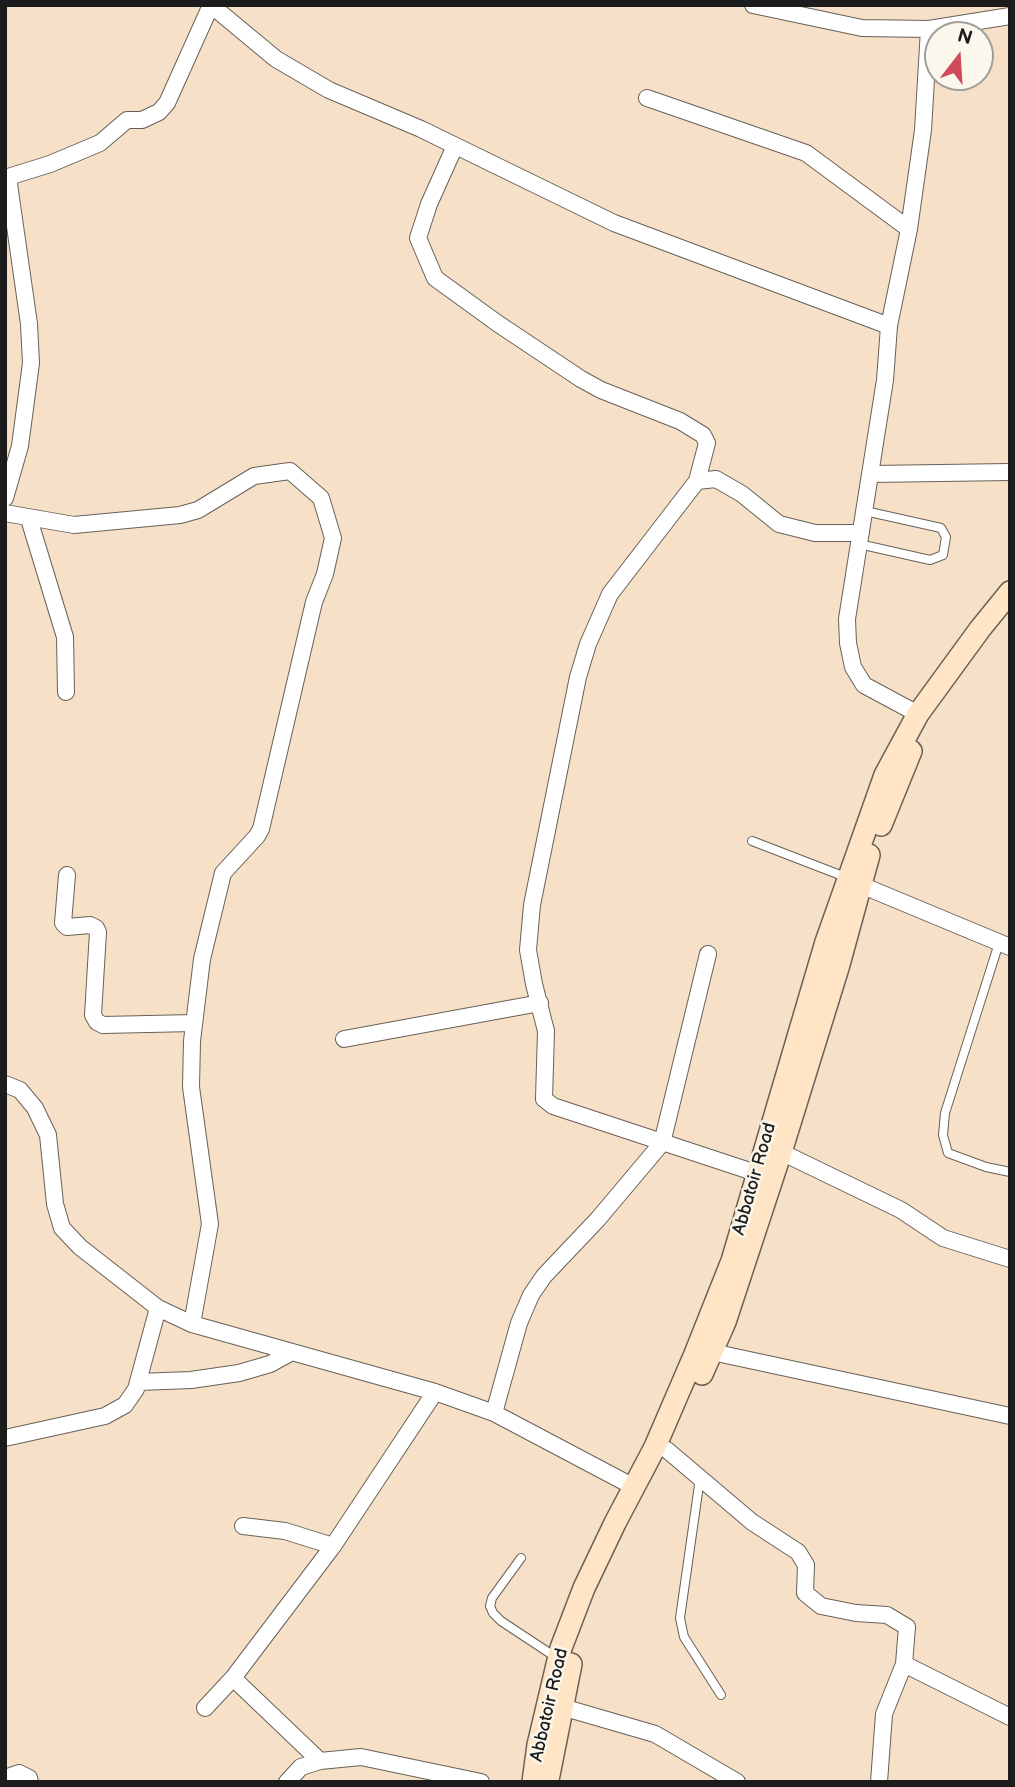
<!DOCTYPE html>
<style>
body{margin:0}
#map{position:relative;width:1015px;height:1787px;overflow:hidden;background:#f6e0c7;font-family:"Balsamiq Sans",sans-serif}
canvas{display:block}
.frame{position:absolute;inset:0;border:7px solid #1c1c1c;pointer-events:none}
.north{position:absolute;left:924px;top:21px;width:70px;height:70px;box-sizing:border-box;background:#fbf7ec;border:2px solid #a29f99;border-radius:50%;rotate:17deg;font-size:19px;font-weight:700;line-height:28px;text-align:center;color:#1c1c1c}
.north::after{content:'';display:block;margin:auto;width:24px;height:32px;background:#d1495b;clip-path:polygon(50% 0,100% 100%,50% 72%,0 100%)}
</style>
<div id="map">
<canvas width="1015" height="1787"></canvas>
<div class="frame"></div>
<div class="north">N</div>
</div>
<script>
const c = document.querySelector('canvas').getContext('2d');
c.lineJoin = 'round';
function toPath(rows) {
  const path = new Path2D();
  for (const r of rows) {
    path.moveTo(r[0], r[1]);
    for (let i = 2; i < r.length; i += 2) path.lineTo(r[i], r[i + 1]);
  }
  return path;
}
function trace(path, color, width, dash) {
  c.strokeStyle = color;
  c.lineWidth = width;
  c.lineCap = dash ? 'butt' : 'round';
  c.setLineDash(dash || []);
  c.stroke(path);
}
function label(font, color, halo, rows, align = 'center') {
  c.font = font + ' "Balsamiq Sans",sans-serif';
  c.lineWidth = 5;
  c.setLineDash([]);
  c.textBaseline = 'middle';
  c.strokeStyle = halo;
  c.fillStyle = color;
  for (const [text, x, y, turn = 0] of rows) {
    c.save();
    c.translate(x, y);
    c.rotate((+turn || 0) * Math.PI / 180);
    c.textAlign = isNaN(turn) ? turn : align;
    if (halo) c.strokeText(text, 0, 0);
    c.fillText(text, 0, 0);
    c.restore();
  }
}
const lane = toPath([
 [859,544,930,560,943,555,946,537,941,528,865,511],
 [752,841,848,878],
 [999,943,945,1113,943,1135,948,1153,986,1167,1010,1172],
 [700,1478,680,1618,684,1637,721,1695],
 [521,1558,492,1598,490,1606,493,1613,501,1621,557,1658]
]);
const street = toPath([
 [211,5,276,59,329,90,421,129,614,223,889,326],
 [753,5,862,28,929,29,1010,16],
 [647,98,806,153,909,229],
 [455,146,429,204,418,238,435,278,497,323,581,379,601,390,680,421,703,435,707,443,697,481,610,594,588,644,578,677,532,905,528,950,534,984,546,1031,544,1099,553,1106,756,1173],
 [5,178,50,164,100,143,127,120,142,120,159,112,167,103,211,5],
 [871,474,1010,472],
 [697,481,716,479,742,494,779,524,815,533,861,533],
 [5,498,20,446,31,363,29,324,8,177],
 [5,513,74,525,180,515,198,510,254,476,290,471,321,498,333,538,325,574,314,602,261,829,257,836,223,873,202,959,192,1041,191,1087,210,1224,192,1324],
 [29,519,65,637,66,692],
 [918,714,864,685,853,667,848,643,847,619,885,380,889,326,909,229,923,130,929,29],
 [67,875,63,923,67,927,90,925,96,928,98,932,93,1015,97,1022,103,1025,194,1023],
 [861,885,1010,947],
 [344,1039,540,1003],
 [5,1084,20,1090,35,1108,48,1135,55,1204,62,1228,80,1247,158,1308,192,1324,435,1392,494,1413,634,1487],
 [781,1152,901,1210,943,1238,1010,1259],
 [712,1352,1010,1416],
 [138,1382,191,1380,239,1373,270,1364,292,1352],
 [494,1413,519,1323,531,1295,544,1276,598,1219,662,1143,708,954],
 [5,1438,105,1416,125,1405,136,1389,158,1308],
 [667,1450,752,1522,798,1552,806,1565,805,1593,821,1606,856,1613,887,1615,907,1627,904,1664,884,1714,879,1782],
 [243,1526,285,1531,333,1546],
 [904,1664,1010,1717],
 [233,1678,320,1761],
 [562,1707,655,1734,737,1782],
 [205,1708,233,1678,333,1546,435,1392],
 [5,1778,19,1773,29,1778,30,1782],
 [287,1782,301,1767,320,1761,361,1757,481,1782]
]);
const secondary = toPath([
 [881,825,911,751],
 [702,1374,725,1322,781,1152,838,968,869,855],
 [548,1780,571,1664],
 [533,1782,538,1745,561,1648,584,1588,615,1523,655,1447,695,1354,732,1261,826,942,885,775,918,714,980,629,1010,592]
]);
const streetNames = [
 ["Abbatoir Road",755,1179,-74],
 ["Abbatoir Road",550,1705,-77]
];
trace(lane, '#686158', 10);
trace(street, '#686158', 18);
trace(secondary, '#686158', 24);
trace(lane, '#fff', 8);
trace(street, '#fff', 16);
trace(secondary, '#ffe4c6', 21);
label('18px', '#1c1c1c', '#fbf7ec', streetNames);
</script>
